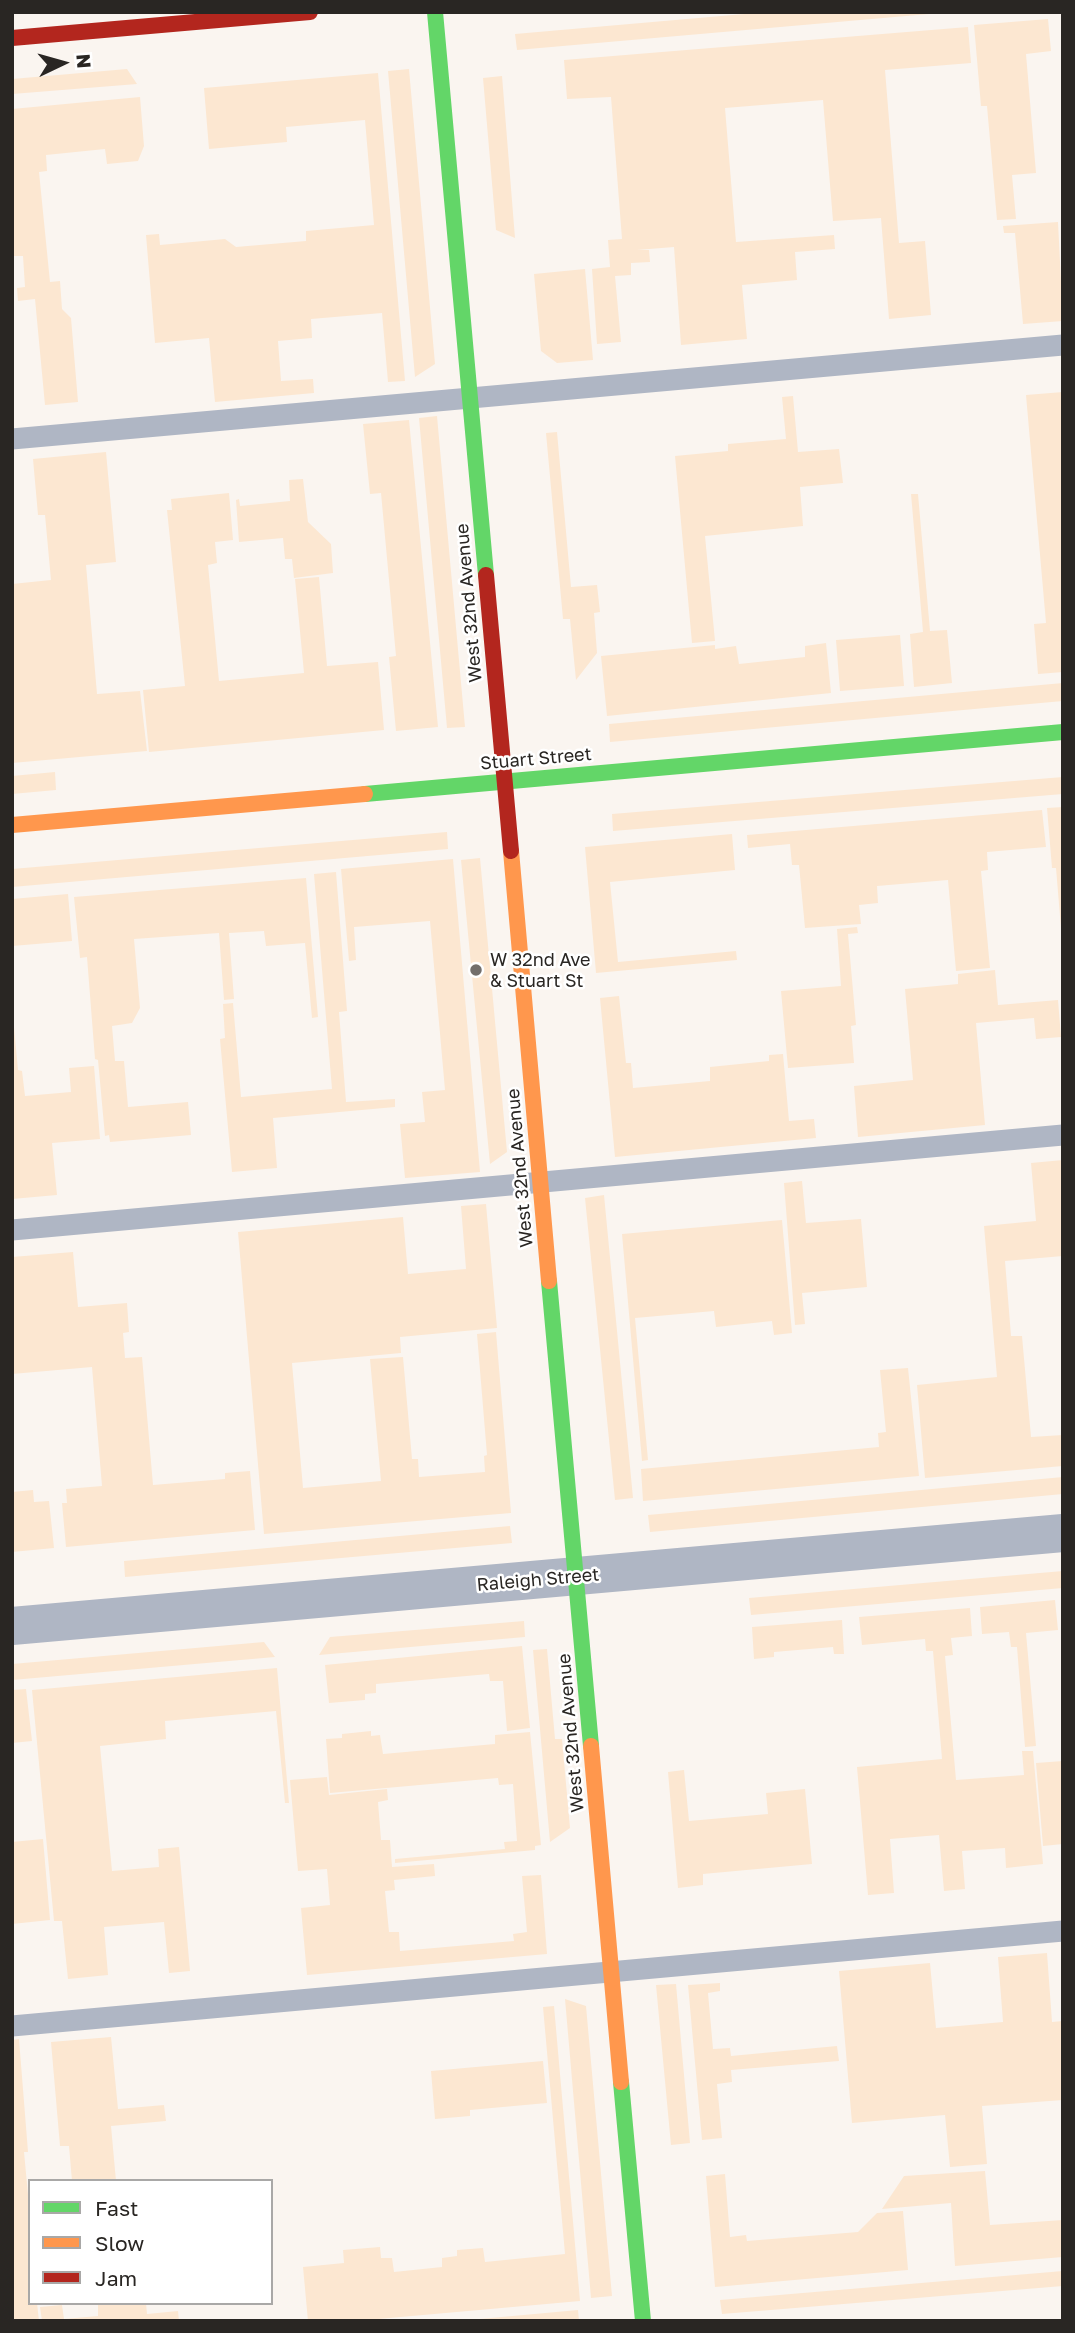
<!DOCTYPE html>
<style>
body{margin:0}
#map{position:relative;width:1075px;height:2333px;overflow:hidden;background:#faf5f0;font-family:"Golos Text",sans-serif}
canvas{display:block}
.frame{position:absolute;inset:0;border:14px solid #292623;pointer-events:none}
.legend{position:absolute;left:28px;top:2179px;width:245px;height:126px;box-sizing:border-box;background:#fff;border:2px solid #a9a8a7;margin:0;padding:9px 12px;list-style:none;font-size:21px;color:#292623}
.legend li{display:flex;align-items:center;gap:14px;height:35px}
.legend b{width:35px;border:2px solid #a9a8a7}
.north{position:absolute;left:28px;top:28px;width:70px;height:70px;-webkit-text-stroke:5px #fff;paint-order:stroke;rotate:85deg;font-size:19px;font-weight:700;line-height:28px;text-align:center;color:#292623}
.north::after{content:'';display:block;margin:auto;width:24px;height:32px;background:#292623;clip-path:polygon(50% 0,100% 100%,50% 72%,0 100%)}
</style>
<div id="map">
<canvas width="1075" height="2333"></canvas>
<div class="frame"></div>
<ul class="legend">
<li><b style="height:9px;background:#63d668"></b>Fast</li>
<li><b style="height:9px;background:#ff974d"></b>Slow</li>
<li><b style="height:9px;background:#b3261e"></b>Jam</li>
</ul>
<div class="north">N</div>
</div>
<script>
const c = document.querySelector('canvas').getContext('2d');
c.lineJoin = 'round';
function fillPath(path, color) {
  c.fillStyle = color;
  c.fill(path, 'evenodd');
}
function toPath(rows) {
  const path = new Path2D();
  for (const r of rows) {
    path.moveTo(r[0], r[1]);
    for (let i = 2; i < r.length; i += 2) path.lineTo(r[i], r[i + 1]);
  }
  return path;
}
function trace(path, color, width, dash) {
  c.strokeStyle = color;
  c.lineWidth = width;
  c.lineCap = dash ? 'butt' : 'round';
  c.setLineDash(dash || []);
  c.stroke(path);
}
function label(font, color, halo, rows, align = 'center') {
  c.font = font + ' "Golos Text",sans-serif';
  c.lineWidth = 5;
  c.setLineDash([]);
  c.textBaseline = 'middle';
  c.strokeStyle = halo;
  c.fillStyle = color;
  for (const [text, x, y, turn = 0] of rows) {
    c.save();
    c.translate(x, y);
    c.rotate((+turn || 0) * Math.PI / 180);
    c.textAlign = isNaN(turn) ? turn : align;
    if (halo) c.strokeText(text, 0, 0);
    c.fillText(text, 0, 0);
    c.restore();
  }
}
const green = toPath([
 [767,12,952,12,517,50,515,34],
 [1048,19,1051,51,1026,54,1036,173,1012,175,1016,219,997,220,987,106,981,106,974,25],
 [968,27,971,63,885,70,899,243,925,241,931,315,889,319,881,218,833,221,823,100,725,108,736,242,834,235,835,249,795,252,797,280,742,285,747,339,681,345,674,247,637,250,649,250,650,262,631,263,631,275,615,276,621,342,597,344,592,269,610,267,608,240,622,239,611,97,567,99,564,60],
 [127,69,137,84,12,94,12,79],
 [409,69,435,364,415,377,388,71],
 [378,73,405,381,388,382,382,313,311,319,312,338,278,341,281,381,313,379,314,393,215,402,209,338,155,343,146,235,159,234,160,245,225,239,236,247,306,241,306,231,374,225,365,120,286,127,287,142,209,149,204,88],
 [502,76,515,238,496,230,483,78],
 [140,97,144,146,138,161,107,164,105,149,46,155,47,171,39,172,50,282,60,281,62,309,71,318,78,402,45,405,35,299,18,301,17,288,25,287,23,256,14,256,12,236,12,109],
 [1058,222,1063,321,1023,324,1015,233,1004,233,1003,226],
 [585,269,593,360,557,363,541,351,534,274],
 [1063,392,1063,672,1038,674,1034,624,1046,623,1026,395],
 [793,396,798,452,839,449,843,483,800,487,803,526,705,536,715,641,692,643,675,456,728,451,728,444,786,439,782,397],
 [437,416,465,727,447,728,419,418],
 [409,420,438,727,396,731,389,657,396,656,381,493,370,494,363,424],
 [557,432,571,587,597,585,600,612,594,613,597,653,576,680,570,619,563,619,546,433],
 [106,452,116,562,86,565,97,694,140,691,147,751,12,763,12,584,51,580,45,515,38,515,33,459],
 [303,479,308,522,331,544,333,573,294,578,292,559,285,559,283,538,239,542,236,500,239,499,240,506,290,501,289,480],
 [229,493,233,540,215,542,217,563,208,565,219,681,304,673,295,579,319,577,327,666,378,662,384,730,149,752,143,690,185,686,167,510,172,510,171,499],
 [911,494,918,494,930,631,947,630,952,683,914,687,910,634,923,632],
 [900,635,904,686,840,691,836,640],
 [826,643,831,693,607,716,601,656,715,645,715,649,736,646,739,664,805,657,805,646],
 [1063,683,1063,701,610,742,609,724],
 [55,772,56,790,12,794,12,776],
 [1063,777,1063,794,613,831,612,814],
 [1063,807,1063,952,1056,868,1052,868,1047,808],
 [1042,810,1046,847,987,852,988,870,981,871,990,968,956,971,948,880,877,886,878,903,859,905,861,924,805,928,799,865,792,865,790,844,748,848,747,835],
 [447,832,448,849,12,887,12,869],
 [732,834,735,870,610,882,618,962,736,951,737,960,596,973,585,847],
 [480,858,507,1152,490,1164,461,860],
 [453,859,480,1172,405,1178,400,1124,425,1122,422,1092,445,1090,430,921,354,927,356,960,349,961,341,869],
 [336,872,347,1011,339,1012,346,1102,395,1099,395,1107,273,1118,277,1168,232,1172,220,1039,225,1038,223,1004,233,1003,241,1097,332,1089,314,874],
 [306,878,318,1017,312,1018,305,943,266,946,264,931,229,933,234,999,224,1000,219,933,134,939,140,1008,132,1023,112,1026,115,1061,124,1061,128,1107,188,1102,191,1135,110,1142,109,1135,105,1136,98,1060,95,1059,87,957,80,958,74,897],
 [68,894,72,941,12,946,12,899],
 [857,927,858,933,848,934,856,1025,851,1026,854,1063,788,1068,781,991,841,986,837,929],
 [995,970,998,1005,1058,1000,1061,1037,1036,1039,1034,1018,976,1023,985,1125,858,1137,854,1086,913,1080,905,989,958,984,958,974],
 [619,996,626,1063,631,1063,633,1088,710,1081,710,1067,769,1061,769,1055,783,1054,789,1121,814,1119,816,1138,615,1157,600,998],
 [12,1006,18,1070,22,1071,25,1096,71,1092,69,1068,94,1066,100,1139,52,1143,57,1195,12,1199],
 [1063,1160,1063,1256,1005,1261,1011,1336,1022,1336,1031,1437,1063,1435,1063,1466,925,1478,917,1385,997,1377,984,1226,1036,1221,1031,1163],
 [802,1181,806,1223,861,1219,867,1287,802,1293,805,1324,795,1325,784,1183],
 [604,1195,633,1498,615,1500,585,1198],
 [486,1204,497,1328,400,1337,401,1353,292,1363,303,1488,381,1481,370,1359,403,1357,412,1459,418,1459,419,1477,485,1472,484,1456,487,1455,477,1334,496,1332,511,1513,264,1534,238,1232,403,1217,408,1274,466,1269,461,1206],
 [782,1220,792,1333,774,1335,772,1321,716,1327,714,1311,635,1318,648,1460,642,1461,622,1234],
 [73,1252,78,1307,127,1303,129,1332,123,1333,125,1358,142,1357,153,1485,225,1479,225,1473,250,1471,255,1530,66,1547,62,1503,67,1503,66,1489,102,1486,92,1367,12,1374,12,1257],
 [908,1368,919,1476,643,1501,641,1469,879,1447,878,1433,886,1432,880,1370],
 [1063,1477,1063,1494,650,1532,648,1515],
 [33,1490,34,1502,49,1501,54,1548,12,1552,12,1492],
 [510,1526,512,1543,125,1577,124,1561],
 [1063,1571,1063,1588,751,1615,749,1598],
 [1055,1600,1058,1630,1026,1633,1036,1746,1025,1747,1017,1647,1011,1647,1009,1632,982,1634,980,1607],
 [970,1608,972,1636,951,1638,953,1655,945,1656,956,1780,1024,1775,1022,1751,1033,1751,1043,1864,1006,1868,1005,1848,962,1851,965,1889,944,1891,939,1835,890,1839,894,1893,868,1895,857,1767,942,1759,933,1651,926,1651,925,1639,862,1645,859,1617],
 [842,1620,844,1654,834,1654,833,1647,774,1652,774,1657,754,1659,752,1627],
 [524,1621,525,1637,319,1655,330,1637],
 [264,1642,275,1657,12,1680,12,1664],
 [522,1646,530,1728,507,1731,503,1681,490,1681,489,1674,376,1684,376,1693,365,1694,365,1700,329,1703,325,1665],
 [547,1649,555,1739,562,1739,570,1828,550,1842,533,1650],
 [277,1668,289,1803,285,1803,276,1711,165,1721,166,1739,100,1746,112,1871,159,1867,158,1849,179,1847,190,1971,169,1973,164,1922,104,1927,108,1975,68,1979,62,1921,54,1921,32,1690],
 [26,1689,32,1741,12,1743,12,1690],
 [371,1731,371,1736,380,1735,383,1754,495,1744,495,1735,530,1732,541,1845,535,1846,535,1850,395,1863,395,1859,505,1849,504,1842,517,1841,513,1784,499,1785,498,1778,330,1793,326,1739,342,1738,342,1734],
 [1063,1761,1063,1844,1043,1846,1036,1763],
 [684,1770,689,1821,768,1814,766,1793,805,1789,812,1864,703,1874,703,1885,678,1888,668,1772],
 [327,1777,329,1795,387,1789,388,1800,378,1802,381,1840,390,1840,392,1867,434,1864,435,1876,394,1880,395,1890,385,1891,389,1932,399,1932,400,1951,514,1941,513,1934,527,1932,522,1876,541,1875,547,1954,307,1975,301,1908,330,1905,327,1869,298,1871,290,1780],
 [43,1839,50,1920,12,1924,12,1842],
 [1047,1953,1052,2022,1063,2021,1063,2100,982,2106,987,2164,950,2167,945,2115,852,2123,839,1971,930,1963,936,2028,1003,2022,998,1957],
 [720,1983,720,1991,708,1993,713,2049,730,2048,731,2056,837,2046,839,2061,731,2070,732,2082,717,2084,722,2138,702,2140,688,1985],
 [676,1984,690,2143,671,2145,656,1985],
 [565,1999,586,2006,612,2296,591,2298],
 [554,2006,580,2301,356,2321,308,2321,303,2267,344,2263,343,2250,380,2247,381,2258,392,2258,394,2272,442,2267,442,2258,457,2256,457,2250,483,2248,485,2262,565,2254,543,2007],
 [111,2037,118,2109,164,2105,166,2121,111,2126,116,2181,72,2181,69,2146,60,2146,51,2042],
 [19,2039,28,2152,24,2152,30,2216,30,2303,37,2303,39,2321,12,2321,12,2040],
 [543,2061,547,2103,470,2110,470,2116,435,2119,431,2071],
 [985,2171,990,2225,1063,2220,1063,2257,955,2266,951,2203,882,2209,904,2176],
 [725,2174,730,2237,746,2235,747,2241,858,2232,877,2213,903,2211,908,2270,715,2287,706,2176],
 [1063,2271,1063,2286,722,2314,720,2300],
 [98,2303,146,2303,147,2314,178,2311,179,2321,42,2321,40,2307,62,2305,64,2319,98,2316],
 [578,2310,579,2321,458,2321]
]);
const lane = toPath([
 [12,439,1063,345],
 [12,1230,1063,1135],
 [12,2026,1063,1931]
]);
const street = toPath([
 [12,1626,1063,1533]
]);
const fast = toPath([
 [435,12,486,575],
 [365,794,1063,732],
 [549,1281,591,1746],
 [621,2082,643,2321]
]);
const slow = toPath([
 [12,825,365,794],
 [511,851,549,1281],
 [591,1746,621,2082]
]);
const jam = toPath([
 [12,38,310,12],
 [486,575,511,851]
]);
const markers = [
 [476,970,7,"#726e6b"]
];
const streetNames = [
 ["West 32nd Avenue",469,603,-95],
 ["Stuart Street",536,759,-5],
 ["West 32nd Avenue",520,1168,-95],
 ["Raleigh Street",538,1580,-5],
 ["West 32nd Avenue",571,1733,-95]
];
const poiNames = [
 ["W 32nd Ave",490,960],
 ["& Stuart St",490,981]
];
fillPath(green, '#fce7d1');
trace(lane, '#afb6c4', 21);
trace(street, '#afb6c4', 38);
trace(fast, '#63d668', 16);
trace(slow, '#ff974d', 16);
trace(jam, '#b3261e', 16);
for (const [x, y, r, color] of markers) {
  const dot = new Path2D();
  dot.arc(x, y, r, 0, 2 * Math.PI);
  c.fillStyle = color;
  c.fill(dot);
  trace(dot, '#fff', 2.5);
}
label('18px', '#292623', '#fff', streetNames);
label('18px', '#292623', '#fff', poiNames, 'left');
</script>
